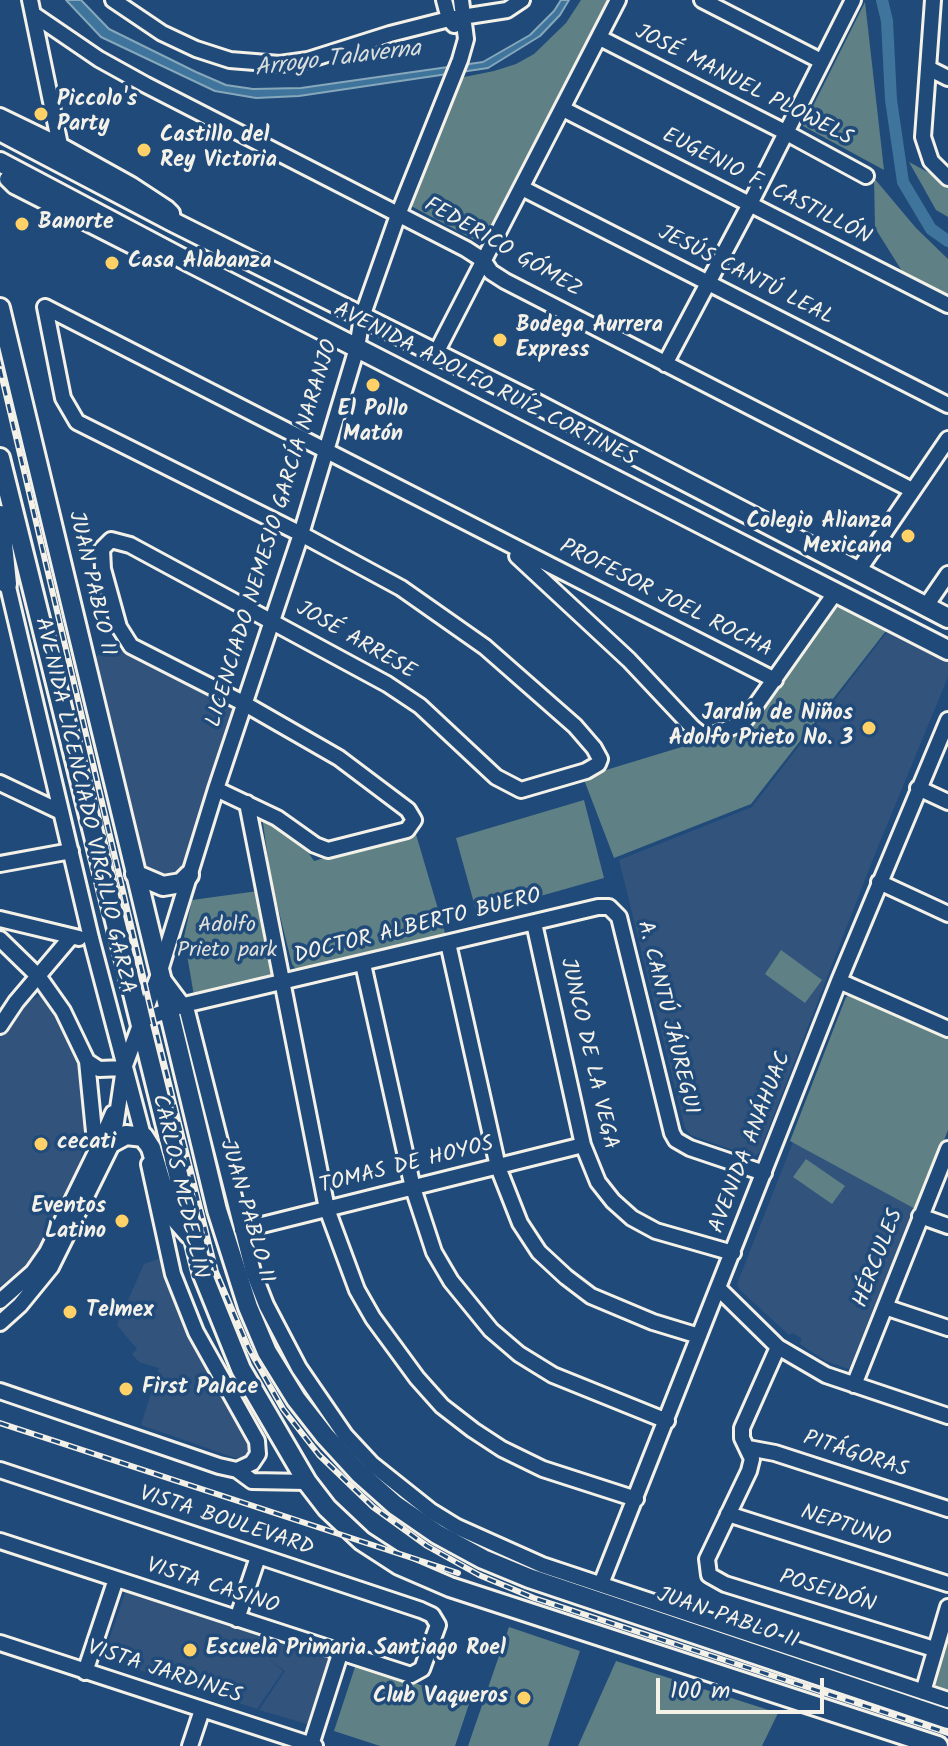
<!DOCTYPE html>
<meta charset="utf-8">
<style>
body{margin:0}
#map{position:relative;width:948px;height:1746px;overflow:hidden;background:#1f4a7a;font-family:Kalam,sans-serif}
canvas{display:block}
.scale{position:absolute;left:656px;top:1678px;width:168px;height:36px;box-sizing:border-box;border:4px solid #f4f1e8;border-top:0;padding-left:10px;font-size:24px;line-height:28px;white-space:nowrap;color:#f4f1e8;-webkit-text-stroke:6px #1f4a7a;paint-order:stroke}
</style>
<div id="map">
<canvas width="948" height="1746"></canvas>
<div class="scale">100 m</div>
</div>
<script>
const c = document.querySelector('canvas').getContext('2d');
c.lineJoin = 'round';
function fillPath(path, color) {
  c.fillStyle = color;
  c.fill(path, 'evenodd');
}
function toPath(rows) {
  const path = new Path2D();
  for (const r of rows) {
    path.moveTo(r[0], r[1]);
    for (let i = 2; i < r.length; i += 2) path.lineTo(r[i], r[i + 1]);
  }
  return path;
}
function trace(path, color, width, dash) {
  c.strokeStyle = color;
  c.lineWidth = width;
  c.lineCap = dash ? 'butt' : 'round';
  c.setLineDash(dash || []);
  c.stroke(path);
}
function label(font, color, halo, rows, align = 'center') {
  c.font = font + ' Kalam,sans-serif';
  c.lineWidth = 7;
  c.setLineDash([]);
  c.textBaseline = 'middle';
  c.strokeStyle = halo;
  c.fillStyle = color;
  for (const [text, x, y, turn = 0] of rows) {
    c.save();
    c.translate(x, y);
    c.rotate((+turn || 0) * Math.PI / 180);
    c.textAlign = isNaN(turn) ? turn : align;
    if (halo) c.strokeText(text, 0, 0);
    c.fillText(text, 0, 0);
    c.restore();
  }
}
const built = toPath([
 [888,631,948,661,948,677,875,854,759,1153,752,1157,691,1135,685,1128,619,860,752,807],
 [123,647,235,705,182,870,175,876,161,876,146,866,96,656],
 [42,994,54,1003,82,1074,86,1111,79,1177,38,1255,0,1286,0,1038,7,1024,28,1002],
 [793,1142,914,1208,849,1369,826,1361,800,1344,802,1339,793,1333,789,1335,740,1290,737,1284],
 [164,1257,172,1293,197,1354,251,1448,244,1461,141,1425,159,1368,139,1362,132,1354,137,1349,117,1325,144,1264],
 [126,1590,329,1658,307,1724,259,1710,285,1671,268,1659,283,1671,257,1709,103,1658]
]);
const green = toPath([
 [581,0,611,0,486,246,411,206,459,78,494,71,516,64,534,54,566,23],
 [865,2,884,170,803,126],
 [909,162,948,183,948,217,936,210],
 [874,178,916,228,948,259,948,296,902,271,875,228],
 [839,598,889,627,751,804,614,858,583,777,744,728],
 [584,800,604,878,477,914,456,838],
 [262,816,302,843,314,861,415,831,446,936,299,970,295,968,292,964,271,880],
 [258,891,278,976,194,996,184,937,192,900],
 [781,950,822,980,805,1003,765,974],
 [855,993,948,1036,948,1130,917,1210,790,1141,846,997],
 [806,1159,845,1186,832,1204,793,1177],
 [509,1627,580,1651,548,1746,468,1746],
 [948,1635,948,1690,934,1685,932,1681],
 [616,1661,778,1713,762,1746,578,1746],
 [356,1664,470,1701,455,1746,380,1746,334,1731]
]);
const water = toPath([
 [66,0,81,0,109,29,196,72,226,85,253,89,301,88,483,62,530,35,554,11,561,0,569,0,560,15,540,36,488,68,299,96,256,98,215,91,101,37,66,0]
]);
const canal = toPath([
 [882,0,887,21,891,100,903,182,931,229,948,241]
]);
const minor = toPath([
 [30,0,60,145],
 [113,0,162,33,196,49,230,60,280,64,308,60,390,34,449,19,507,10,522,0],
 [444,0,449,19,454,25],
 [702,0,821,61],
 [933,0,923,137,931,161,948,178],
 [33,14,99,59,146,85,466,249,483,260,491,272,505,281,912,490],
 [600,38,785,132,866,176],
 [928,68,948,78],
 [563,109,948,305],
 [0,116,60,145,132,185,167,208,172,213,173,222],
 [7,179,14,186,138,249,168,256],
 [522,188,948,405],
 [45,307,63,398,77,422,301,534,401,588,485,647,575,726,594,748,600,759,598,764,586,771,521,790,496,777,420,706,387,684,130,545,111,540,102,549,103,569,119,627,131,646,245,704,339,758,408,810,414,820,407,830,328,850,315,845,277,818,216,789],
 [45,307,775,680],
 [436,353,618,0],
 [665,364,750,204,853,0],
 [517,556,629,660,693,728,699,733,711,736,744,722,835,593],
 [858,571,948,439],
 [5,574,91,938,145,1143],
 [926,606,948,574],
 [0,783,61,812],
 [918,788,948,802],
 [247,803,327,1209,357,1290,373,1318,417,1378,442,1406,473,1430,502,1449,543,1469,636,1499],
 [0,864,71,851],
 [879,882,948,914],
 [0,919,79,938],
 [534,923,583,1145,598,1182,613,1201,632,1218,656,1231,733,1253],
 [0,939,39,977,63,1011,87,1061,96,1152],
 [448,943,498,1167,520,1223,539,1252,566,1277,591,1296,653,1322,699,1336],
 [363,964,413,1188,434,1252,451,1281,491,1330,519,1354,553,1375,667,1421],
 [163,979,187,1011,253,1272,266,1305,299,1368,345,1435,372,1464,431,1511,457,1527,542,1565,948,1700],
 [839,981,948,1029],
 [141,1020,184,1005,598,907,609,907,619,917,672,1133,676,1140,690,1148,764,1173],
 [0,1026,16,1002,71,937],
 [87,1061,99,1069,124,1068],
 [920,1216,948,1226],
 [242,1230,583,1145],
 [719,1289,778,1347,826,1375,948,1416],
 [0,1301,33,1272,47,1252,96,1152,113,1113],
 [885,1307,948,1328],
 [0,1323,20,1305,51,1267,113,1142,124,1068,159,974,216,789,301,534,357,348,362,317,398,215,460,60,466,39,461,0],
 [778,1347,742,1428,742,1438,752,1459,749,1471,707,1559,709,1575,725,1584,934,1649],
 [854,1385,948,1149],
 [0,1391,219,1466,237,1470,252,1463,258,1454,257,1441,196,1332,173,1274,149,1164],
 [748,1448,775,1453,948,1509],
 [0,1470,421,1610,432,1615,438,1625,422,1669,411,1675,0,1541],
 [237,1470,252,1481,307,1482],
 [728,1514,948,1584],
 [601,1584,839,981,948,720],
 [237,1619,258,1557],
 [0,1643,315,1746],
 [85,1672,116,1579],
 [923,1692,948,1607],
 [311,1745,340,1654],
 [190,1746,202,1710]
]);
const major = toPath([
 [0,131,173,222,533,402,948,618],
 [0,162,189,262,948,650],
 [0,308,217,1210,248,1307,267,1352,296,1399,325,1436,359,1473,395,1505,437,1534,483,1559,529,1578,948,1719],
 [0,458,203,1275,241,1369,307,1482,327,1508,362,1541,399,1565,450,1587,938,1746],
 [0,515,7,584],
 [135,874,163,886,181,883,189,875],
 [113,1142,126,1135,144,1137,151,1148,168,1205,174,1217,189,1234]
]);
const rail = toPath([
 [0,369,154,1023,216,1272,249,1349,283,1409,319,1455,373,1507,427,1546,479,1575,534,1598,948,1733],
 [0,1423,458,1573]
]);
const markers = [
 [41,114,8,"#ffd166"],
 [144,150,8,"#ffd166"],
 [22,224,8,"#ffd166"],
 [112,263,8,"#ffd166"],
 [500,340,8,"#ffd166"],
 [373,385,8,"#ffd166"],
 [908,536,8,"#ffd166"],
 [869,728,8,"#ffd166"],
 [41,1144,8,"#ffd166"],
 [122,1221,8,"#ffd166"],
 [70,1312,8,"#ffd166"],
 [126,1389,8,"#ffd166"],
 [190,1650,8,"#ffd166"],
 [524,1698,8,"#ffd166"]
];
const streetNames = [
 ["JOSÉ MANUEL PLOWELS",743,87,27],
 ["EUGENIO F. CASTILLÓN",766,188,27],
 ["FEDERICO GÓMEZ",502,249,30],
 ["JESÚS CANTÚ LEAL",745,277,27],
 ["AVENIDA ADOLFO RUÍZ CORTINES",484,386,27],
 ["LICENCIADO NEMESIO GARCÍA NARANJO",274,534,-73],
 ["JUAN PABLO II",90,584,77],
 ["PROFESOR JOEL ROCHA",665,600,27],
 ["JOSÉ ARRESE",355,642,30],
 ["AVENIDA LICENCIADO VIRGILIO GARZA",83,806,77],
 ["DOCTOR ALBERTO BUERO",418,928,-14],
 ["A. CANTÚ JÁUREGUI",666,1018,76],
 ["JUNCO DE LA VEGA",587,1054,77],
 ["AVENIDA ANÁHUAC",752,1143,-69],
 ["TOMAS DE HOYOS",407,1167,-14],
 ["CARLOS MEDELLÍN",178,1187,77],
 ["JUAN PABLO II",245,1212,74],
 ["HÉRCULES",880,1259,-69],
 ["PITÁGORAS",855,1456,18],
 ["VISTA BOULEVARD",226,1523,18],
 ["NEPTUNO",845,1528,18],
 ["VISTA CASINO",212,1588,18],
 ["POSEIDÓN",827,1593,17],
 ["JUAN PABLO II",727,1620,19],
 ["VISTA JARDINES",164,1674,18]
];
const poiNames = [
 ["Piccolo's",57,101],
 ["Party",57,126],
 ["Castillo del",160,137],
 ["Rey Victoria",160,162],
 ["Banorte",38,224],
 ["Casa Alabanza",128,263],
 ["Bodega Aurrera",516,327],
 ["Express",516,352],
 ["El Pollo",373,411,"center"],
 ["Matón",373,436,"center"],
 ["Colegio Alianza",892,523,"right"],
 ["Mexicana",892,548,"right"],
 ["Jardín de Niños",853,715,"right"],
 ["Adolfo Prieto No. 3",853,740,"right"],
 ["cecati",57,1144],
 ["Eventos",106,1208,"right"],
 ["Latino",106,1233,"right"],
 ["Telmex",86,1312],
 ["First Palace",142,1389],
 ["Escuela Primaria Santiago Roel",206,1650],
 ["Club Vaqueros",508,1698,"right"]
];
const parkNames = [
 ["Adolfo",227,927],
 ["Prieto park",227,952]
];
const waterNames = [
 ["Arroyo Talaverna",338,61,-7]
];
fillPath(built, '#32547c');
fillPath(green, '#5f8084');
fillPath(water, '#3f759c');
trace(water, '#87a7ba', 2);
trace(canal, '#3f759c', 12);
trace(minor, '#f4f1e8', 20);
trace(major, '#f4f1e8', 24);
trace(minor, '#1f4a7a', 14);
trace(major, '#1f4a7a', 18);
trace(rail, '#f4f1e8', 6);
trace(rail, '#1f4a7a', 3, [9]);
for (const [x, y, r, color] of markers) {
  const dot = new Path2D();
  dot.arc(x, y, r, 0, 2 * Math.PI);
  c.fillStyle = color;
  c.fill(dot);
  trace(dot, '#1f4a7a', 3);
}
label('22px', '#f4f1e8', '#1f4a7a', streetNames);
label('bold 22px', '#f4f1e8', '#1f4a7a', poiNames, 'left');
label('22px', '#dee0d9', '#1f4a7a', parkNames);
label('italic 24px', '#d9dedd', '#1f4a7a', waterNames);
</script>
